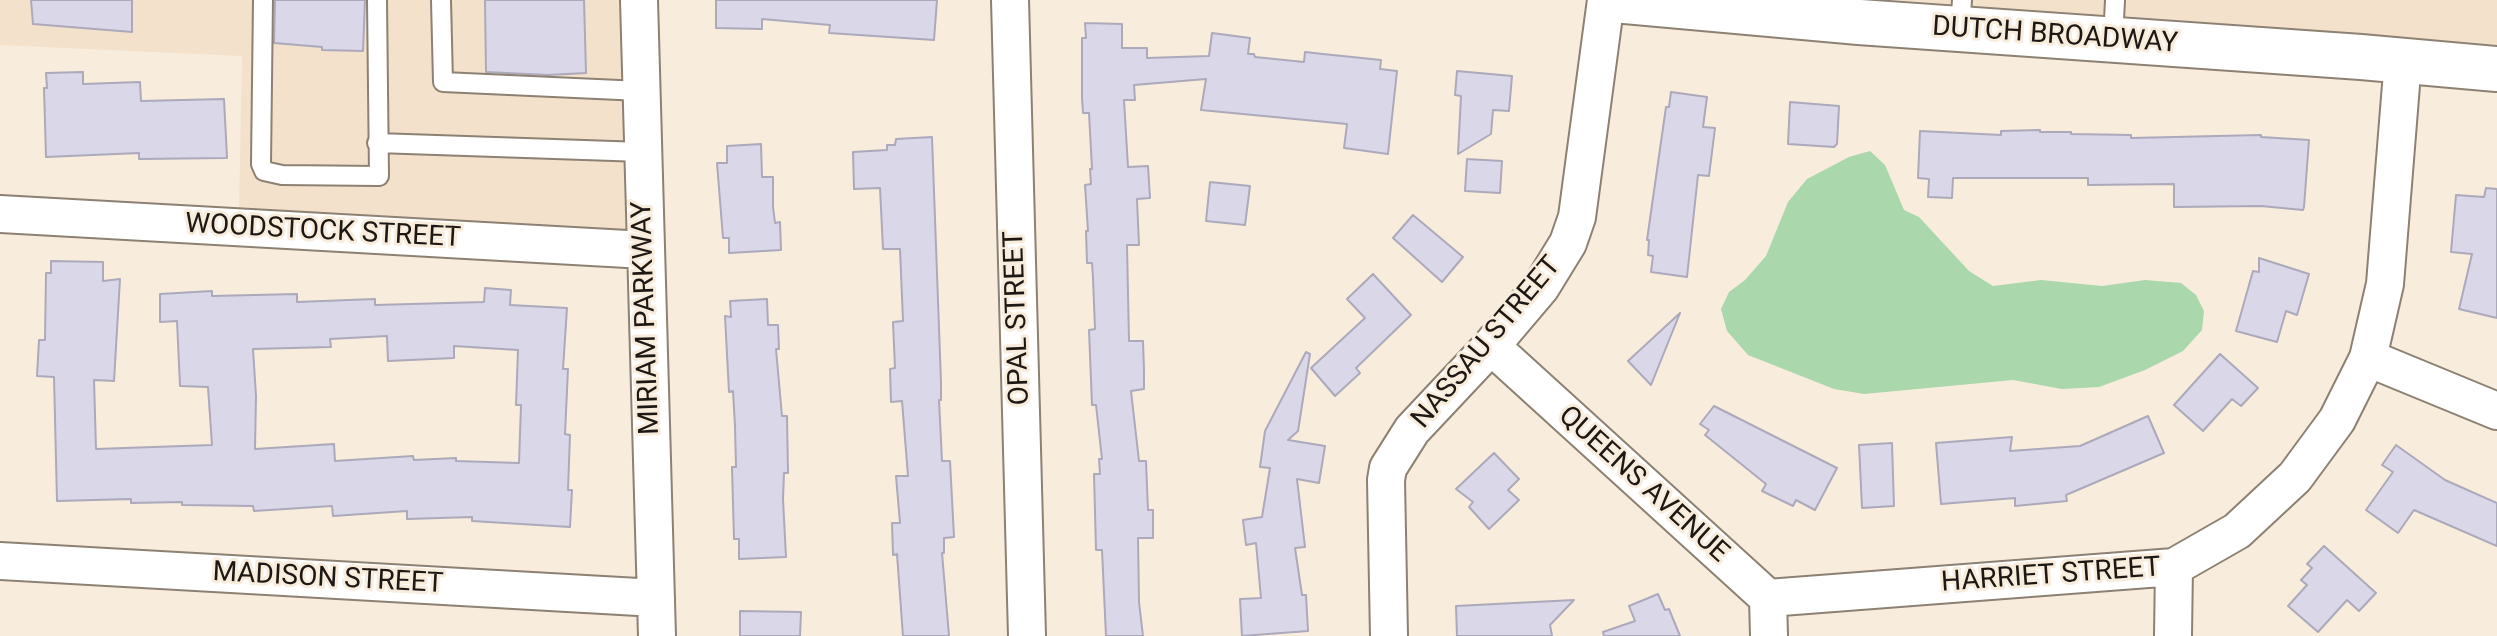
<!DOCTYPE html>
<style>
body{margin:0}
canvas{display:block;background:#f8ecdc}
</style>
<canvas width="2497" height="636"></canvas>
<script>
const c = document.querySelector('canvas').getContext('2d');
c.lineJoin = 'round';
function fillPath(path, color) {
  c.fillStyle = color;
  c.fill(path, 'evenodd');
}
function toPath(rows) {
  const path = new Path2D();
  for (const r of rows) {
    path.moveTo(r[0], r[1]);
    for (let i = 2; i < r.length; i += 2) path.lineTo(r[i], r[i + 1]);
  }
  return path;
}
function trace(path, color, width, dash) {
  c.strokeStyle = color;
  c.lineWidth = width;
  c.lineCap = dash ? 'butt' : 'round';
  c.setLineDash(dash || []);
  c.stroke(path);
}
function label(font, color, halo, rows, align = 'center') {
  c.font = font + ' Roboto,sans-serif';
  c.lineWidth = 6;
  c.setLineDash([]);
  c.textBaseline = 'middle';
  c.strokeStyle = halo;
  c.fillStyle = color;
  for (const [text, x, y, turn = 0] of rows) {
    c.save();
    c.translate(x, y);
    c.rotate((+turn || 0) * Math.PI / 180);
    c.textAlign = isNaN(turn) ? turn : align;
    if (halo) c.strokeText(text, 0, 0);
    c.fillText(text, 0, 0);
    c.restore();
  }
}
const built = toPath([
 [0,0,632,0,630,236,239,211,242,56,0,45],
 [1711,0,2497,0,2497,62]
]);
const green = toPath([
 [1870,151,1885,165,1904,210,1919,217,1969,271,1993,286,2041,280,2102,286,2145,280,2181,283,2196,295,2204,311,2202,330,2183,351,2145,370,2099,387,2062,389,2013,380,1864,394,1834,389,1748,355,1727,331,1721,309,1729,292,1745,280,1766,256,1788,202,1807,179,1849,157]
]);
const building = toPath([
 [31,0,132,0,132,32,33,24,31,0],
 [275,0,365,0,363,51,322,50,322,47,274,43,275,0],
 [485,0,584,0,586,73,548,75,486,72,485,0],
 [716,0,937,0,934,40,829,33,830,25,762,19,762,29,716,28,716,0],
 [1085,23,1122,24,1122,48,1147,48,1147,58,1209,56,1212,33,1250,38,1248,54,1254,54,1255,57,1304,62,1305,52,1323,54,1381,60,1380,69,1397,71,1388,154,1344,148,1347,124,1201,110,1206,79,1134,85,1135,100,1124,100,1128,167,1148,166,1150,198,1137,199,1139,245,1127,245,1129,341,1143,341,1144,370,1144,389,1131,391,1139,461,1146,461,1148,510,1153,510,1153,538,1138,538,1139,602,1143,636,1106,636,1102,550,1096,550,1094,474,1100,474,1099,459,1102,459,1096,405,1092,405,1089,330,1095,329,1093,278,1092,263,1087,263,1086,231,1088,231,1085,185,1091,184,1090,169,1092,169,1089,113,1083,113,1082,98,1082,38,1086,38,1085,23],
 [1457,71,1512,76,1509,111,1493,110,1491,134,1458,154,1461,96,1455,95,1457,71],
 [83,72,83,84,140,82,141,101,224,99,227,158,139,159,139,153,46,157,44,88,47,88,46,73,83,72],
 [1671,92,1707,97,1703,127,1715,128,1709,176,1698,175,1687,277,1651,272,1653,256,1648,255,1649,240,1647,240,1666,107,1669,107,1671,92],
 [1790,102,1839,106,1837,144,1834,147,1788,144,1790,102],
 [2040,130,2040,132,2071,132,2071,134,2131,135,2131,138,2261,135,2261,137,2309,140,2304,207,2303,210,2261,206,2174,207,2174,184,2088,185,2088,178,1953,178,1952,198,1928,197,1929,179,1918,178,1920,131,2001,135,2001,131,2040,130],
 [932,137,941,382,941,400,939,400,942,461,950,461,954,537,944,538,944,553,942,553,949,636,903,636,897,554,893,555,892,523,900,523,896,476,908,476,902,401,891,402,890,369,895,368,893,322,903,321,900,249,883,249,880,188,854,189,853,152,887,150,887,145,895,145,896,139,932,137],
 [761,144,762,177,773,177,773,207,775,223,780,222,781,250,729,253,729,238,723,238,717,163,727,163,727,146,761,144],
 [1467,159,1502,161,1500,193,1465,191,1467,159],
 [1210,182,1250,186,1245,225,1206,221,1210,182],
 [2486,188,2497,189,2497,318,2459,309,2472,254,2451,252,2456,195,2484,197,2486,188],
 [1413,215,1463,257,1442,282,1393,238,1413,215],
 [2259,258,2309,274,2297,315,2286,311,2277,342,2236,331,2253,271,2259,272,2259,258],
 [51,261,103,262,103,281,120,279,114,381,94,380,96,449,212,445,208,387,180,386,177,321,160,322,160,294,212,291,212,296,297,294,297,302,375,299,375,305,484,302,485,288,511,290,510,305,567,308,563,369,568,369,565,434,570,435,568,490,572,490,570,527,472,521,472,517,407,519,407,511,333,516,332,506,254,511,253,506,182,505,182,502,131,503,131,499,57,501,54,377,37,376,39,340,45,340,46,273,51,273,51,261],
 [387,336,388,361,454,358,454,346,518,350,516,405,521,405,519,463,456,461,456,458,414,460,413,456,335,461,334,444,255,449,256,396,253,349,331,347,330,339,387,336],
 [1373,274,1411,315,1356,368,1360,373,1335,396,1311,368,1365,318,1347,299,1373,274],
 [767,299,768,325,778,325,779,349,776,349,782,416,787,416,788,473,784,473,783,499,786,557,739,559,739,539,734,539,732,467,736,467,735,426,733,391,729,392,725,316,731,317,730,301,767,299],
 [1680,313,1651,385,1628,361,1680,313],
 [1306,352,1310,354,1298,431,1288,440,1325,446,1319,483,1297,479,1305,547,1295,548,1302,595,1306,595,1308,631,1242,636,1240,599,1261,598,1256,543,1246,545,1243,520,1262,517,1270,468,1260,467,1265,431,1306,352],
 [2220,354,2258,388,2241,406,2232,399,2203,431,2174,405,2220,354],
 [1714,406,1837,468,1815,510,1796,500,1793,506,1762,491,1766,484,1705,435,1709,430,1700,424,1714,406],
 [2148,416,2164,453,2066,495,2067,501,2015,506,2015,498,1941,504,1936,443,2012,437,2010,451,2080,446,2148,416],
 [1892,443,1894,506,1862,508,1859,445,1892,443],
 [2396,445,2445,480,2497,503,2497,546,2414,510,2398,533,2366,510,2393,472,2382,465,2396,445],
 [1494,453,1519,479,1508,490,1519,500,1489,529,1469,507,1473,502,1456,489,1494,453],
 [2324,546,2376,593,2359,611,2347,600,2318,632,2288,606,2307,585,2301,580,2312,568,2307,564,2324,546],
 [1658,594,1665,610,1669,609,1680,636,1604,636,1603,632,1635,621,1629,606,1658,594],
 [1574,600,1550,625,1552,636,1457,636,1456,606,1574,600],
 [740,611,801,612,800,636,740,636,740,611]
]);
const lane = toPath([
 [263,0,261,164,264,171,282,175,379,176,377,0],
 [441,0,443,82,641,91],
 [1960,29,1962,0],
 [2113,40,2115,0],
 [377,143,643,152]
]);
const street = toPath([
 [639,0,657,636],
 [1010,0,1027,636],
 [0,214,645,250],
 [1491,346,1768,598,1769,636],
 [2368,358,2497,411],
 [0,561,656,598],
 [1768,598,2174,567,2237,531,2295,477,2337,420,2368,358,2385,284,2403,60],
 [1389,636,1386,480,1388,468,1412,430,1491,346,1541,287,1568,243,1577,217,1606,0],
 [2173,636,2174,567]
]);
const secondary = toPath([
 [1614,0,1859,22,2361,57,2497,69]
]);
const streetNames = [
 ["DUTCH BROADWAY",2055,36,4],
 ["WOODSTOCK STREET",323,232,3],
 ["MIRIAM PARKWAY",647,318,-92],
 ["OPAL STREET",1018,318,-92],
 ["NASSAU STREET",1487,343,-50],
 ["QUEENS AVENUE",1643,485,42],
 ["HARRIET STREET",2051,576,-4],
 ["MADISON STREET",328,579,3]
];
fillPath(built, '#f3e1cb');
fillPath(green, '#aad7ac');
fillPath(building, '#dad7e9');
trace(building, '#aca9bb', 2);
trace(lane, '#8c8172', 22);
trace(street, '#8c8172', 40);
trace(secondary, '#8c8172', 48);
trace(lane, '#fff', 18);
trace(street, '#fff', 36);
trace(secondary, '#fff', 44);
label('28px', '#1d1813', '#f8ecdc', streetNames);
</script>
